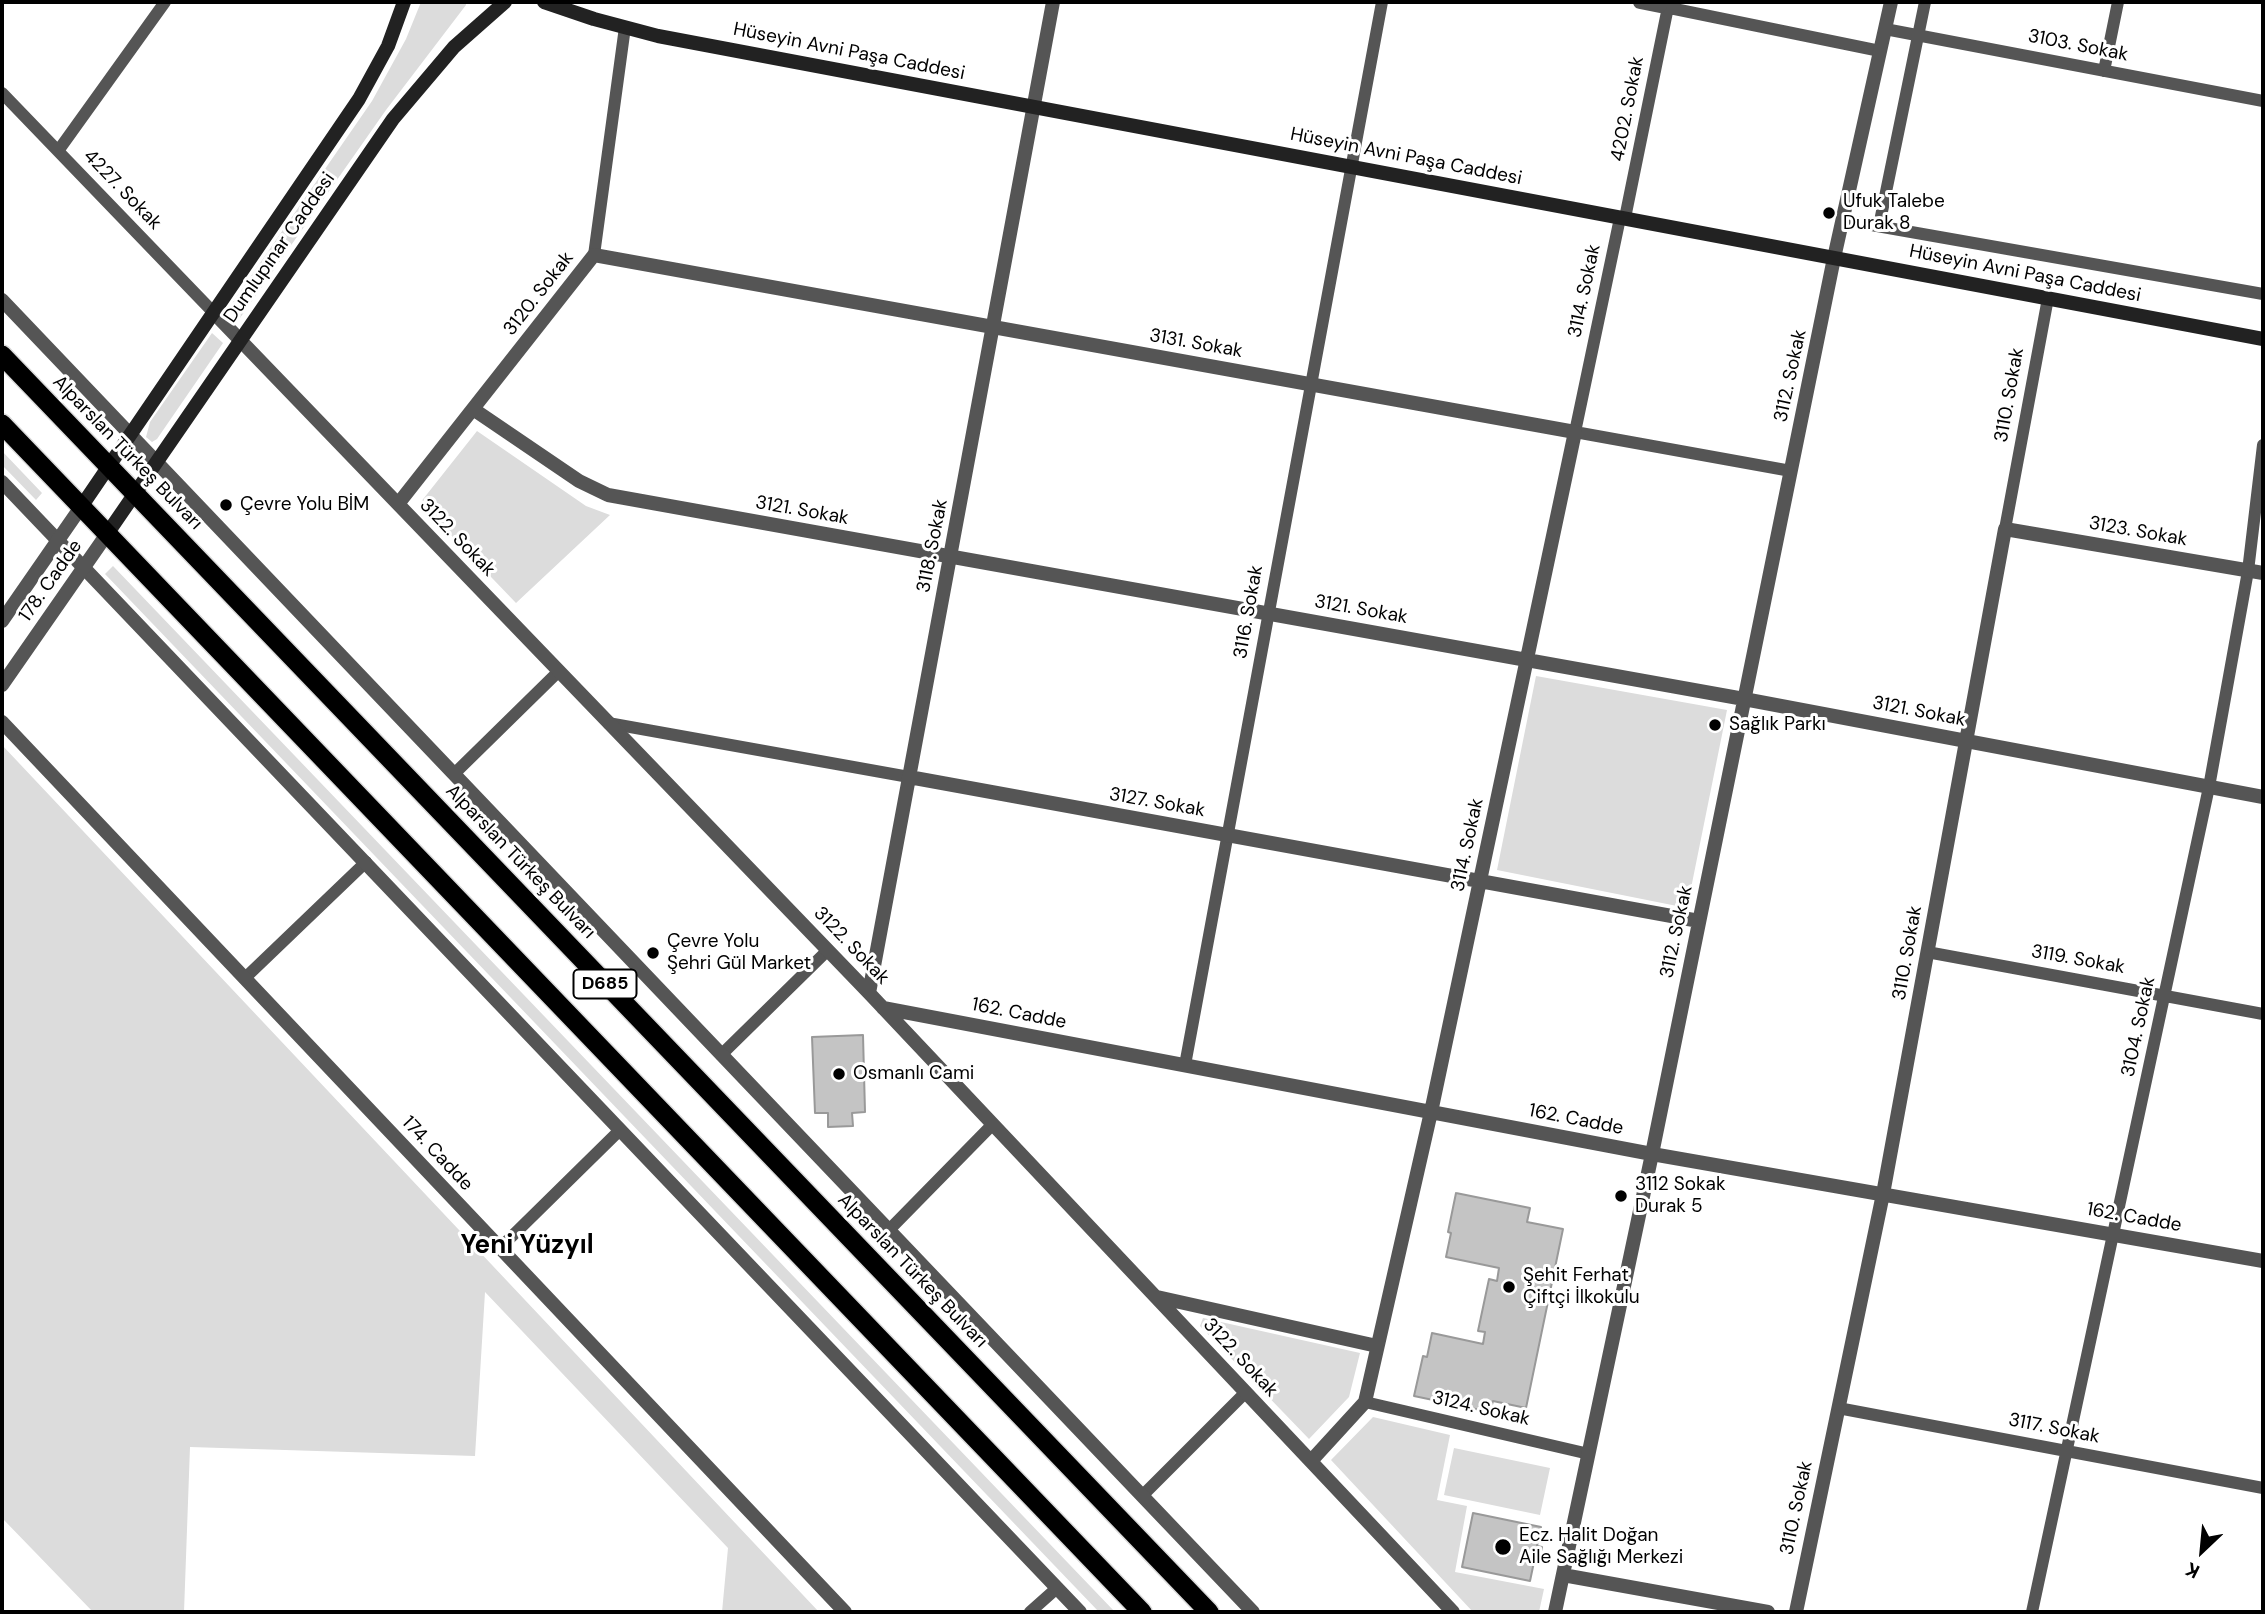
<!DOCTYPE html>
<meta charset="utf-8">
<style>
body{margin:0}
#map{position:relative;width:2265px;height:1614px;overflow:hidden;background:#fff;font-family:"DM Sans",sans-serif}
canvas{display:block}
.frame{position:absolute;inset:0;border:4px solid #000;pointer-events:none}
.north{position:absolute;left:2167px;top:1516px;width:70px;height:70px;-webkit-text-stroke:5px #fff;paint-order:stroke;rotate:206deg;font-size:19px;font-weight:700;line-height:28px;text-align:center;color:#000}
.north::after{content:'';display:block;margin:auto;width:24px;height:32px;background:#000;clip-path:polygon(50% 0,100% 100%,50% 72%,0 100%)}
</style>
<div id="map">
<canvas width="2265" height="1614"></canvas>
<div class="frame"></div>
<div class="north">K</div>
</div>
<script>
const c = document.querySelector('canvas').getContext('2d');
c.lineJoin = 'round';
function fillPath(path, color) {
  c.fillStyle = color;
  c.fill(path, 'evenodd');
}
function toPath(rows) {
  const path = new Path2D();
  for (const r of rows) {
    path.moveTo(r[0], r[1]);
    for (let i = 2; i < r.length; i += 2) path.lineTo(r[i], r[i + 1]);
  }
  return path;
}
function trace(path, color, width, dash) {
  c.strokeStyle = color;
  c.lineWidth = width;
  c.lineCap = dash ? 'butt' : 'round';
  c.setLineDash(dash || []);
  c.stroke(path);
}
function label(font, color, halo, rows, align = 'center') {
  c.font = font + ' "DM Sans",sans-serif';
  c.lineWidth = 6;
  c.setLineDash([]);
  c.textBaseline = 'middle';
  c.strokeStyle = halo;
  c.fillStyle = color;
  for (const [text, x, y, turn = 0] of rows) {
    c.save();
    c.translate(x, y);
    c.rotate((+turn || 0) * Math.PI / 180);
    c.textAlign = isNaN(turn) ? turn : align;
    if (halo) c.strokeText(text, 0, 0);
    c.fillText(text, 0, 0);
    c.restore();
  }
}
const green = toPath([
 [421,2,466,2,466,5,386,110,240,318,229,308,372,101,406,39],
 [212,333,223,343,157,439,152,442,146,437,150,422],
 [477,431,586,506,610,515,516,603,420,503],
 [2,451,42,493,36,500,2,465],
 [113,566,1115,1612,1099,1612,105,574],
 [1536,676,1727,710,1687,908,1497,870],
 [2,745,819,1612,722,1612,728,1548,485,1292,475,1456,190,1447,184,1612,93,1612,2,1518],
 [1203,1318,1360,1353,1349,1397,1309,1439,1200,1326],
 [1373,1417,1450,1435,1437,1500,1467,1506,1455,1572,1544,1589,1539,1612,1473,1612,1331,1460],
 [1454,1448,1550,1468,1540,1515,1444,1495]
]);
const building = toPath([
 [863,1035,865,1112,852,1113,853,1126,828,1127,828,1113,815,1113,812,1037,863,1035],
 [1456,1193,1530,1208,1527,1222,1563,1229,1526,1408,1493,1401,1490,1412,1414,1396,1423,1356,1427,1357,1432,1333,1483,1344,1485,1332,1478,1331,1489,1279,1497,1281,1499,1268,1446,1257,1451,1233,1448,1232,1456,1193],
 [1473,1513,1541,1527,1537,1546,1542,1547,1539,1563,1534,1562,1530,1581,1462,1567,1473,1513]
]);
const service = toPath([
 [1660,6,1880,51],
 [1885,29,2263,101],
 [2104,71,2118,2],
 [2,93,214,313],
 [58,151,165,2],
 [1620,218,1575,432,1791,471],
 [1625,218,1668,7],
 [1843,220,2263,294],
 [1879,226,1925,2],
 [594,255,625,27],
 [2005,529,2048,298],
 [608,723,909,777],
 [454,774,559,671],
 [1927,952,2263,1014],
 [245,978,366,862],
 [721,1055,828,950],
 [1185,1065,1382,2],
 [889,1230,993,1124],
 [500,1248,620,1130],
 [1365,1402,1589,1454],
 [1838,1408,2263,1488],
 [1142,1496,1246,1392],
 [1030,1612,1057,1588],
 [2032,1612,2209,787,2248,571,2263,445]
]);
const minor = toPath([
 [1640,2,1660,6,1661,2],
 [2,300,1253,1612],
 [214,313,869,993,1453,1612],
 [473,409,579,481,608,495,1744,699,2263,797],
 [2,482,1080,1612],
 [398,504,594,255,1575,432,1431,1112,1365,1402,1311,1461],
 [909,777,1699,921],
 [869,993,1053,2],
 [883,1008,1652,1154,2263,1261],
 [1157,1297,1377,1346],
 [1563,1575,1768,1612],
 [1555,1612,1652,1154,1834,258],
 [1796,1612,1883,1194,2005,529,2263,573]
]);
const tertiary = toPath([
 [1834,258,1891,2],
 [2,621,81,507],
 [2,685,107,534],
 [2,722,845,1612]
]);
const secondary = toPath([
 [544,2,594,19,658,36,2263,339],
 [81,507,359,99,388,46,404,2],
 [107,534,393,119,454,47,505,2]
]);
const trunk = toPath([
 [2,355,1209,1612],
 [2,424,1142,1612]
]);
const markers = [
 [1829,213,7,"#000"],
 [226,505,7,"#000"],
 [1715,725,7,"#000"],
 [653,953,7,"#000"],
 [839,1074,7,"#000"],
 [1621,1196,7,"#000"],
 [1509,1287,7,"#000"],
 [1503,1547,9,"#000"]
];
const shields = [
 [605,984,63]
];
const shieldNames = [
 ["D685",605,984]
];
const streetNames = [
 ["3103. Sokak",2078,46,11],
 ["Hüseyin Avni Paşa Caddesi",849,52,11],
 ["4202. Sokak",1628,109,-79],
 ["Hüseyin Avni Paşa Caddesi",1406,157,11],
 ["4227. Sokak",122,190,46],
 ["Dumlupınar Caddesi",280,248,-55],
 ["Hüseyin Avni Paşa Caddesi",2025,274,11],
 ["3114. Sokak",1585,291,-78],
 ["3120. Sokak",539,294,-52],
 ["3131. Sokak",1196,344,10],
 ["3112. Sokak",1791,376,-78],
 ["3110. Sokak",2010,395,-80],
 ["Alparslan Türkeş Bulvarı",127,453,46],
 ["3121. Sokak",802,511,10],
 ["3123. Sokak",2138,532,10],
 ["3122. Sokak",457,538,46],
 ["3118. Sokak",933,546,-79],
 ["178. Cadde",51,581,-55],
 ["3121. Sokak",1361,610,10],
 ["3116. Sokak",1249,612,-80],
 ["3121. Sokak",1919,712,11],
 ["3127. Sokak",1157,803,10],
 ["3114. Sokak",1468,845,-78],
 ["Alparslan Türkeş Bulvarı",520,862,46],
 ["3112. Sokak",1677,932,-78],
 ["3122. Sokak",851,946,46],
 ["3110. Sokak",1908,953,-80],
 ["3119. Sokak",2078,960,10],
 ["162. Cadde",1019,1014,11],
 ["3104. Sokak",2139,1027,-78],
 ["162. Cadde",1576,1120,11],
 ["174. Cadde",437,1154,47],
 ["162. Cadde",2134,1218,10],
 ["Alparslan Türkeş Bulvarı",912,1271,46],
 ["3122. Sokak",1240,1358,47],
 ["3124. Sokak",1481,1409,13],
 ["3117. Sokak",2054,1429,11],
 ["3110. Sokak",1797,1508,-78]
];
const poiNames = [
 ["Ufuk Talebe",1843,202],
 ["Durak 8",1843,224],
 ["Çevre Yolu BİM",240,505],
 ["Sağlık Parkı",1729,725],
 ["Çevre Yolu",667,942],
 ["Şehri Gül Market",667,964],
 ["Osmanlı Cami",853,1074],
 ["3112 Sokak",1635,1185],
 ["Durak 5",1635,1207],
 ["Şehit Ferhat",1523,1276],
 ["Çiftçi İlkokulu",1523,1298],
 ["Ecz. Halit Doğan",1519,1536],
 ["Aile Sağlığı Merkezi",1519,1558]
];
const districtNames = [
 ["Yeni Yüzyıl",527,1246]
];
fillPath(green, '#dcdcdc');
fillPath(building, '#c4c4c4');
trace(building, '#999', 2);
trace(trunk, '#dbdbdb', 22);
trace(service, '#555', 12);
trace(minor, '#555', 14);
trace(tertiary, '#555', 14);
trace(secondary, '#222', 14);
trace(trunk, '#000', 19);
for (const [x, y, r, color] of markers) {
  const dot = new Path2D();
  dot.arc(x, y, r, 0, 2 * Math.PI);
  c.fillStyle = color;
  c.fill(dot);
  trace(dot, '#fff', 2.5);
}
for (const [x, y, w] of shields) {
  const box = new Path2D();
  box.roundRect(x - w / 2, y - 14.5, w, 29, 5);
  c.fillStyle = '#fff';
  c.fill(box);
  trace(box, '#000', 2);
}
label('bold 18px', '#000', null, shieldNames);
label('19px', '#000', '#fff', streetNames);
label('19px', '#000', '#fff', poiNames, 'left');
label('bold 26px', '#000', '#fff', districtNames);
</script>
